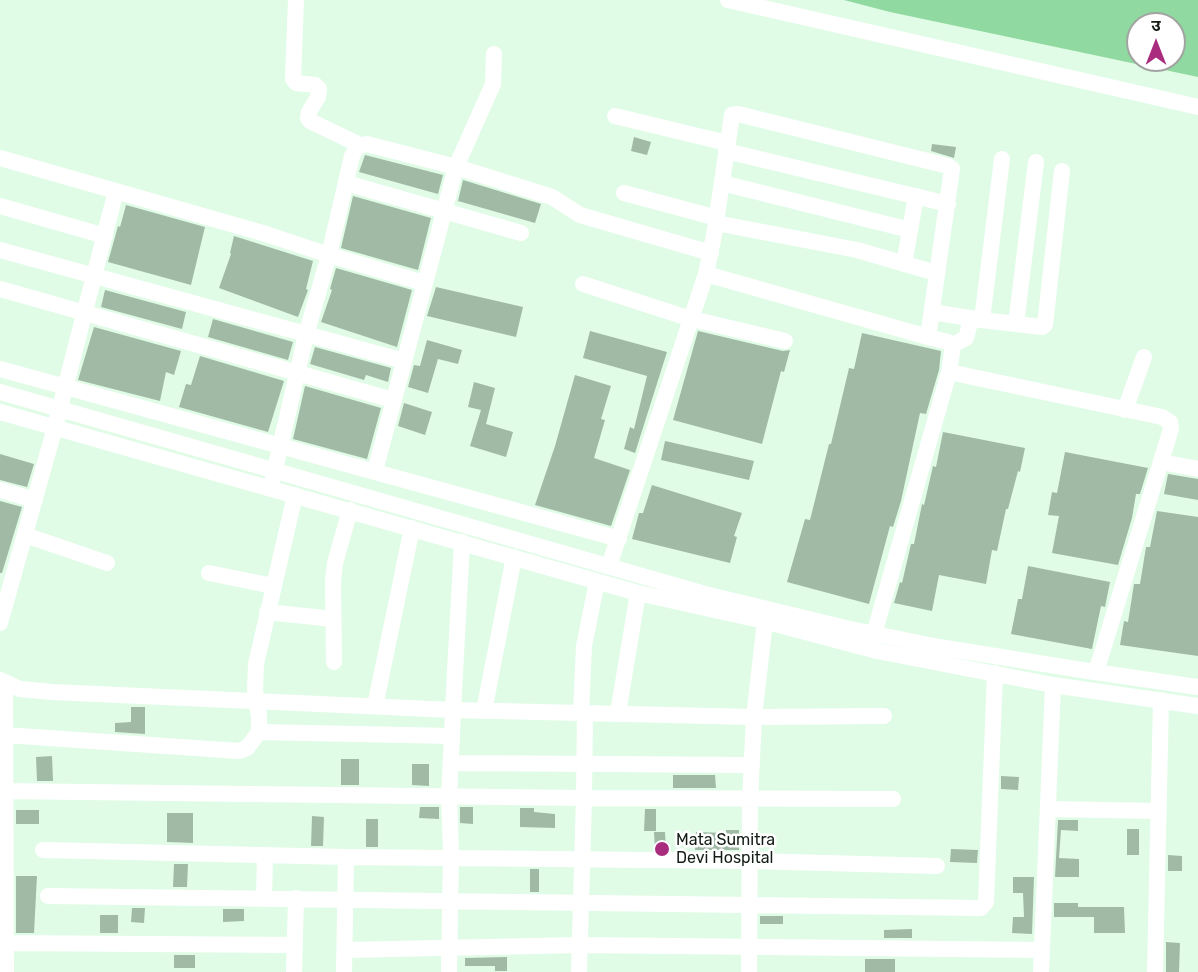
<!DOCTYPE html>
<meta charset="utf-8">
<style>
body{margin:0}
#map{position:relative;width:1198px;height:972px;overflow:hidden;background:#e1fce6;font-family:Rubik,"Noto Sans Devanagari",sans-serif}
canvas{display:block}
.north{position:absolute;left:1126px;top:12px;width:60px;height:60px;box-sizing:border-box;background:#fff;border:2px solid #a1a4a1;border-radius:50%;rotate:0deg;font-size:16px;font-weight:700;line-height:24px;text-align:center;color:#131c15}
.north::after{content:'';display:block;margin:auto;width:21px;height:27px;background:#a92c7e;clip-path:polygon(50% 0,100% 100%,50% 72%,0 100%)}
</style>
<div id="map">
<canvas width="1198" height="972"></canvas>
<div class="north">उ</div>
</div>
<script>
const c = document.querySelector('canvas').getContext('2d');
c.lineJoin = 'round';
function fillPath(path, color) {
  c.fillStyle = color;
  c.fill(path, 'evenodd');
}
function toPath(rows) {
  const path = new Path2D();
  for (const r of rows) {
    path.moveTo(r[0], r[1]);
    for (let i = 2; i < r.length; i += 2) path.lineTo(r[i], r[i + 1]);
  }
  return path;
}
function trace(path, color, width, dash) {
  c.strokeStyle = color;
  c.lineWidth = width;
  c.lineCap = dash ? 'butt' : 'round';
  c.setLineDash(dash || []);
  c.stroke(path);
}
function label(font, color, halo, rows, align = 'center') {
  c.font = font + ' Rubik,sans-serif';
  c.lineWidth = 5;
  c.setLineDash([]);
  c.textBaseline = 'middle';
  c.strokeStyle = halo;
  c.fillStyle = color;
  for (const [text, x, y, turn = 0] of rows) {
    c.save();
    c.translate(x, y);
    c.rotate((+turn || 0) * Math.PI / 180);
    c.textAlign = isNaN(turn) ? turn : align;
    if (halo) c.strokeText(text, 0, 0);
    c.fillText(text, 0, 0);
    c.restore();
  }
}
const water = toPath([
 [844,0,1198,0,1198,77,890,12],
 [1138,24,1174,24,1174,60,1138,60]
]);
const building = toPath([
 [634,137,651,142,647,155,631,151],
 [932,144,956,147,954,158,931,151],
 [365,155,443,175,438,194,359,172],
 [463,180,541,204,535,223,458,201],
 [353,196,431,218,418,270,341,248],
 [126,205,205,227,191,285,108,262,118,226,120,227],
 [234,236,313,261,306,289,308,290,298,317,219,288,231,254,230,253],
 [336,268,412,290,397,347,321,322,332,290,330,289],
 [436,287,523,307,516,337,427,316],
 [105,290,186,312,182,329,101,307],
 [213,319,293,342,288,360,208,337],
 [94,327,181,351,174,375,166,372,160,401,78,380],
 [590,331,667,352,635,453,624,449,630,427,634,429,647,376,583,358],
 [698,331,783,351,790,350,784,372,781,371,762,444,673,420],
 [862,333,941,351,939,370,926,414,920,413,901,501,893,527,890,526,869,604,787,582,805,519,810,520,829,444,831,444,849,368,854,369],
 [427,340,462,350,458,364,438,359,428,393,408,387,414,365,420,366],
 [315,347,391,368,388,382,366,375,364,380,310,364],
 [200,356,284,381,268,432,179,407,186,384,191,385],
 [575,375,611,386,601,419,605,420,594,458,630,470,611,526,535,505,555,446],
 [474,382,495,388,486,424,513,432,506,457,470,446,481,410,468,407],
 [305,386,381,408,367,459,293,439],
 [404,403,432,412,425,435,398,426],
 [943,432,1025,448,1020,472,1018,471,1008,509,1006,509,997,551,992,550,986,584,939,575,932,611,894,603,900,582,902,583,911,544,914,544,922,504,924,505,933,466,936,467],
 [665,441,754,461,749,480,661,460],
 [1065,452,1148,468,1140,494,1136,494,1132,518,1118,565,1052,553,1059,516,1048,515,1052,492,1057,493],
 [0,454,34,464,27,487,0,480],
 [1168,474,1198,479,1198,500,1164,494],
 [652,485,742,513,734,536,737,537,730,563,632,539,639,513,643,513],
 [0,501,22,507,2,573,0,573],
 [1157,511,1198,517,1198,656,1120,645,1124,621,1128,622,1134,584,1140,584,1146,547,1150,547],
 [1028,566,1110,582,1105,607,1101,606,1092,649,1011,634,1018,599,1022,599],
 [131,707,145,707,145,734,115,732,115,723,131,722],
 [52,756,53,781,37,781,36,757],
 [341,759,359,759,359,785,341,785],
 [412,764,429,764,429,786,412,785],
 [673,775,715,775,716,788,673,788],
 [1001,776,1019,777,1018,790,1001,789],
 [420,807,439,807,439,819,419,818],
 [460,807,473,807,473,824,460,823],
 [520,808,534,808,534,812,555,814,555,828,520,827],
 [645,809,656,809,656,831,644,831],
 [16,810,39,810,39,824,16,824],
 [167,813,193,813,193,843,167,842],
 [312,816,324,817,323,846,311,846],
 [366,819,378,819,378,847,366,847],
 [1058,820,1078,820,1078,831,1061,830,1059,858,1079,859,1079,877,1055,877],
 [1127,829,1139,829,1139,855,1127,855],
 [726,830,739,830,739,850,695,850,696,832,726,833],
 [654,832,665,832,666,850,655,850],
 [951,849,978,850,977,863,950,862],
 [1168,855,1182,856,1182,871,1168,871],
 [174,864,188,864,187,887,173,887],
 [530,869,539,869,539,892,530,892],
 [16,876,37,876,34,933,16,933],
 [1013,877,1034,877,1032,934,1012,933,1013,917,1024,917,1023,893,1013,893],
 [1054,903,1078,903,1078,907,1124,907,1125,933,1094,933,1094,917,1054,917],
 [132,908,145,908,144,923,131,922],
 [223,909,244,909,244,921,223,922],
 [100,915,118,915,118,933,100,933],
 [760,916,783,916,783,924,760,924],
 [912,929,912,938,884,938,884,930],
 [1166,942,1180,943,1179,972,1166,972],
 [174,955,195,955,195,968,174,968],
 [507,957,507,971,495,971,495,966,465,966,465,958],
 [865,959,895,959,895,972,865,972]
]);
const minor = toPath([
 [296,0,293,79,296,83,315,85,319,89,318,97,309,112,308,118,310,121,360,145],
 [728,0,1198,107],
 [615,116,727,143],
 [726,151,948,204],
 [0,158,266,234,329,255,424,283],
 [346,183,521,233],
 [722,183,910,230],
 [624,193,717,218],
 [0,206,105,236],
 [716,223,857,250,936,273],
 [0,250,404,361],
 [904,264,916,196],
 [583,284,688,318,785,341],
 [0,289,393,400],
 [932,312,982,320,1042,327,1045,325,1062,171],
 [982,320,1002,159],
 [1016,324,1036,162],
 [953,345,966,338,971,319],
 [0,369,619,539],
 [949,372,1162,417,1170,422,1171,429,1096,672],
 [0,392,705,594,850,629,939,647,1088,671,1198,687],
 [1125,410,1144,357],
 [0,412,638,593,764,621,877,651,1053,685,1198,706],
 [1161,462,1198,469],
 [375,471,456,167,493,84,494,54],
 [272,482,306,335,329,255,352,156,358,146,367,144,456,167,552,197,580,215,711,253],
 [0,490,35,500],
 [25,535,107,563],
 [462,542,453,710,754,717,884,716],
 [609,566,706,274,714,235,732,115,738,114,948,166,952,169,928,337,706,274],
 [209,573,273,586],
 [267,612,333,619],
 [0,623,55,427,116,191],
 [874,634,949,372,953,345,948,342,928,337],
 [334,662,333,581,335,563,350,510],
 [0,680,20,689,52,692,453,710,452,736,259,732],
 [5,683,6,972],
 [375,706,412,528],
 [484,711,514,557],
 [581,712,584,646,597,581],
 [585,712,584,798,893,799],
 [618,713,638,593],
 [5,735,239,751,247,748,259,732,259,716,255,691,256,664,295,495],
 [451,763,752,765],
 [0,791,584,798,579,972],
 [1048,809,1159,811],
 [43,850,346,857,751,861,937,866],
 [48,896,981,908,986,902,995,673],
 [264,898,265,856],
 [0,943,295,945],
 [345,950,580,945,1042,950],
 [294,972,296,898],
 [344,972,346,857],
 [449,972,451,852,449,796,452,736],
 [749,972,750,800,754,717,766,613],
 [1041,972,1053,685],
 [1155,972,1161,700]
]);
const markers = [
 [662,849,8,"#a92c7e"]
];
const poiNames = [
 ["Mata Sumitra",676,840],
 ["Devi Hospital",676,858]
];
fillPath(water, '#90d9a0');
fillPath(building, '#a1baa6');
trace(minor, '#fff', 16);
for (const [x, y, r, color] of markers) {
  const dot = new Path2D();
  dot.arc(x, y, r, 0, 2 * Math.PI);
  c.fillStyle = color;
  c.fill(dot);
  trace(dot, '#fff', 2);
}
label('16px', '#131c15', '#fff', poiNames, 'left');
</script>
